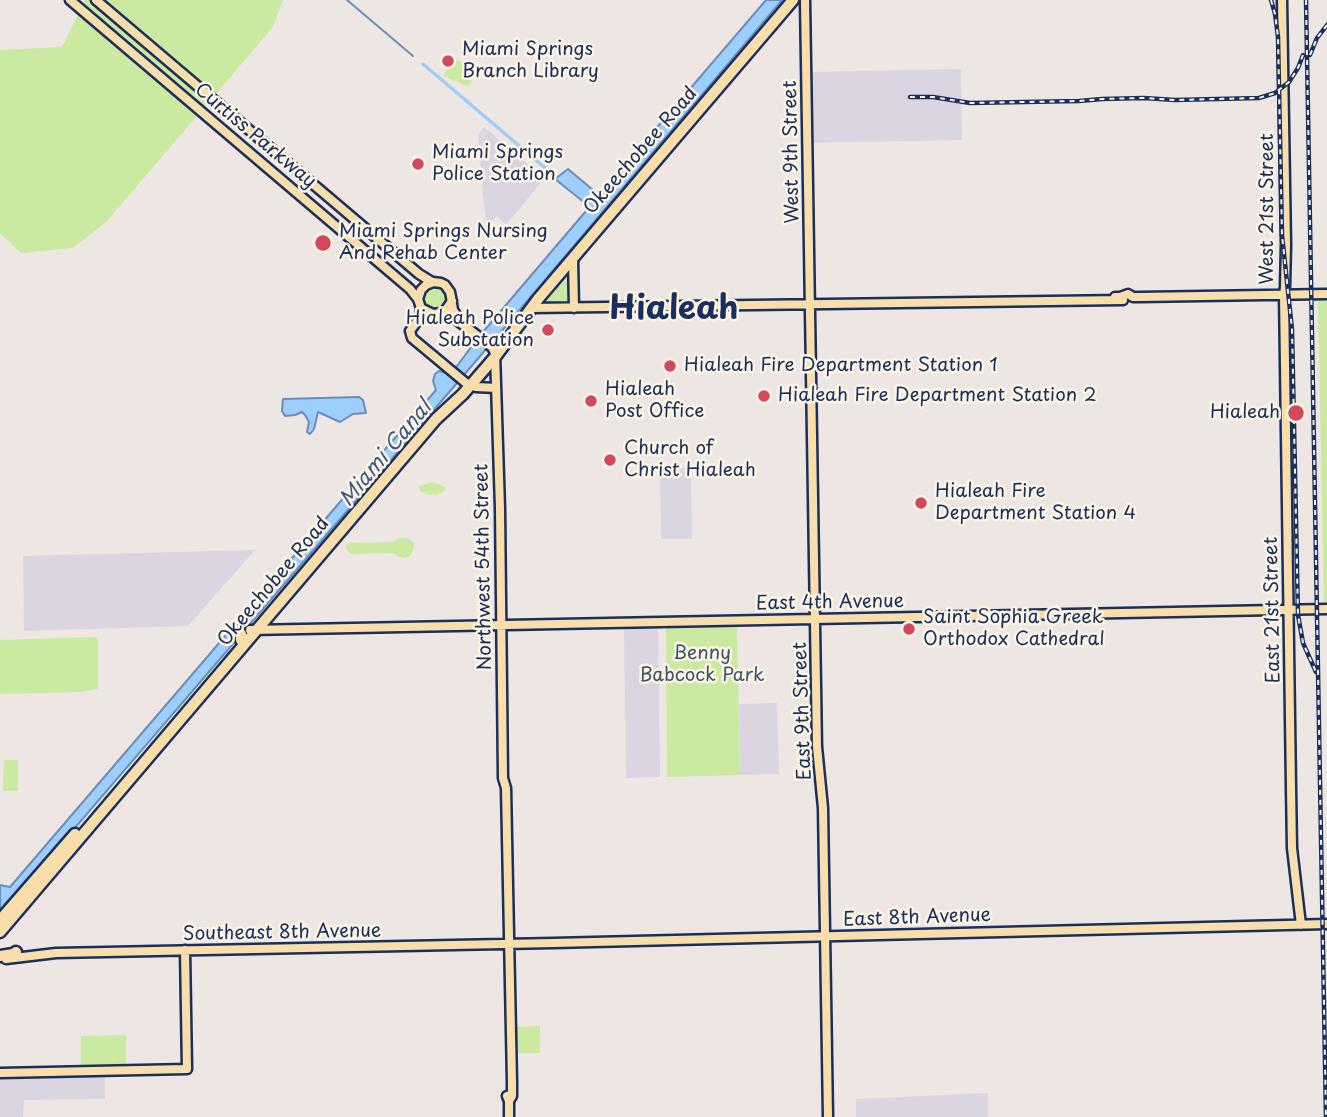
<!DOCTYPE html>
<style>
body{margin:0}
canvas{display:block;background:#ede6e3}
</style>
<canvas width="1327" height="1117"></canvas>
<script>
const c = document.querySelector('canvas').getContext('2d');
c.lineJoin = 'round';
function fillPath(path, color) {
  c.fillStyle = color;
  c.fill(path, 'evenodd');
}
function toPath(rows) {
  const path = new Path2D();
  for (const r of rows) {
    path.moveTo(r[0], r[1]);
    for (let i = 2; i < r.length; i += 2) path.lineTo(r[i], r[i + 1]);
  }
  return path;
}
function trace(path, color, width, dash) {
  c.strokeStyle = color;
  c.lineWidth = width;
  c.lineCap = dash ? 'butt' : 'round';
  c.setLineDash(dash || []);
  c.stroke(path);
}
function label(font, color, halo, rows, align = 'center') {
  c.font = font + ' "Playpen Sans",sans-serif';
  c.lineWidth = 5;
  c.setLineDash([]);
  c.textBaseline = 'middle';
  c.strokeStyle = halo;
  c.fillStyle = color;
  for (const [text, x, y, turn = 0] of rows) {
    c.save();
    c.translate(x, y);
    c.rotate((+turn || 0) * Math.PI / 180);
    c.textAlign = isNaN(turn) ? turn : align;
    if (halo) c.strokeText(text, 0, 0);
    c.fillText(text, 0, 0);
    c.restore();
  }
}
const built = toPath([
 [961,69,962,140,812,143,810,74,812,72],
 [484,127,543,177,543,180,506,225,497,216,486,226,478,135],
 [660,468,691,468,692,539,661,539],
 [255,550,188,626,24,631,23,556],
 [624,626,658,627,660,775,658,777,626,778],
 [777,703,779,774,740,775,739,704],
 [105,1074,105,1099,24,1100,23,1117,0,1117,0,1076],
 [988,1093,988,1117,856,1117,856,1099]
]);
const green = toPath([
 [85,0,283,0,273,27,106,222,73,248,21,253,0,233,0,50,62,47],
 [455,59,468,64,465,71,474,75,469,87,444,76,448,65,452,66],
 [569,269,571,270,569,274,569,301,567,303,541,304,541,302],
 [428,286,442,286,449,298,446,309,428,311,421,300,425,289],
 [1318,301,1327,301,1327,602,1324,602],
 [433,482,445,487,445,491,437,495,428,495,420,491,419,486],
 [405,537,413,542,414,548,410,556,405,558,398,557,394,553,351,554,346,549,346,545,350,543,393,542,399,538],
 [666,626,737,626,740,775,667,777],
 [96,637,98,639,98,689,79,692,0,694,0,640],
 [4,760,18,760,18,791,3,791],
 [540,1026,540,1053,513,1053,513,1027],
 [126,1035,126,1069,81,1069,81,1036]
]);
const water = toPath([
 [766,0,782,0,512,319,0,915,0,885,10,887,436,390,433,381,435,374,439,371,446,373,457,366,477,339,586,211,587,206,585,203,555,179,568,169,599,195,766,0],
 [359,397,363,400,366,413,353,414,340,422,318,412,314,429,310,434,307,432,309,422,305,415,302,412,295,415,285,416,282,411,283,399,359,397]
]);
const stream = toPath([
 [347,0,413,56]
]);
const canal = toPath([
 [423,64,550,172]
]);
const major = toPath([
 [70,0,410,289,418,299],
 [96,0,419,274,432,282],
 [805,0,817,747,823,808,828,1117],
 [1282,0,1286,245,1285,287,1284,294,1291,788,1292,848,1301,925],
 [573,258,574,308],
 [1115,297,1120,297,1128,294,1133,297,1140,297,1327,294],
 [452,301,445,311,441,313,433,314,421,308,418,299,421,290,426,285,433,282,441,283,445,285,450,292,451,297,453,310,457,316],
 [421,308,420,317,410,331,412,338,466,383,476,387,496,388],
 [531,308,1123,300],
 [441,313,453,317,492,347,495,353,500,508,503,778,506,788,512,1082,512,1096,509,1101],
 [250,630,1327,609],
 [6,959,56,953,553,943,1327,924],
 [0,1073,187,1069,185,950],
 [507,1096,509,1101,509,1117]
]);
const highway = toPath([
 [236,630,241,634,241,640],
 [0,920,75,834],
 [0,932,436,419,463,394,495,357,538,299,793,0],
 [0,956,13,954,16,952]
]);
const rail = toPath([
 [1271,0,1275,14,1278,37,1282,235,1292,329,1298,615,1303,643,1316,672],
 [1306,0,1326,1117],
 [1310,55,1317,38,1327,25],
 [910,97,933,97,970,103,1079,101,1102,99,1144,98,1175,100,1259,98,1275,93,1289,82,1298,68,1303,55]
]);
const markers = [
 [448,61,7,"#d1495b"],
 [418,164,7,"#d1495b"],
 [323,243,9,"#d1495b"],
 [548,330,7,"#d1495b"],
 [670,366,7,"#d1495b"],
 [764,396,7,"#d1495b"],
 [591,401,7,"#d1495b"],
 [1296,413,9,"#d1495b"],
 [610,460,7,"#d1495b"],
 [921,503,7,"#d1495b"],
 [909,629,7,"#d1495b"]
];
const poiNames = [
 ["Miami Springs",462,50],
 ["Branch Library",462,72],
 ["Miami Springs",432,153],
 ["Police Station",432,175],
 ["Miami Springs Nursing",339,232],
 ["And Rehab Center",339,254],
 ["Hialeah Police",534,319,"right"],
 ["Substation",534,341,"right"],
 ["Hialeah Fire Department Station 1",684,366],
 ["Hialeah",605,390],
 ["Post Office",605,412],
 ["Hialeah Fire Department Station 2",778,396],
 ["Hialeah",1280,413,"right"],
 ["Church of",624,449],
 ["Christ Hialeah",624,471],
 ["Hialeah Fire",935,492],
 ["Department Station 4",935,514],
 ["Saint Sophia Greek",923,618],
 ["Orthodox Cathedral",923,640]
];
const streetNames = [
 ["Curtiss Parkway",255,136,40],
 ["Okeechobee Road",641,151,-49],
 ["West 9th Street",792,152,-91],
 ["West 21st Street",1268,209,-90],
 ["Northwest 54th Street",484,567,-91],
 ["Okeechobee Road",274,582,-50],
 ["East 4th Avenue",830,603,-1],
 ["East 21st Street",1273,610,-91],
 ["East 9th Street",803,711,-92],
 ["East 8th Avenue",917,918,-2],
 ["Southeast 8th Avenue",282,933,-1]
];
const parkNames = [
 ["Benny",702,654],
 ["Babcock Park",702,676]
];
const waterNames = [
 ["Miami Canal",386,454,-50]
];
const townNames = [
 ["Hialeah",674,310]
];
fillPath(built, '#dbd4e1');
fillPath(green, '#cae9a1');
fillPath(water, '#9ecefa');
trace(water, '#6a8ebc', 2);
trace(stream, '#6a8ebc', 2);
trace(canal, '#9ecefa', 3.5);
trace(major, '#1b2f5e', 13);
trace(highway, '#1b2f5e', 15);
trace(major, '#f8deab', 8);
trace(highway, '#f8deab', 10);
trace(rail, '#1b2f5e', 4.5);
trace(rail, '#fcf5e5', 2, [5]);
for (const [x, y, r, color] of markers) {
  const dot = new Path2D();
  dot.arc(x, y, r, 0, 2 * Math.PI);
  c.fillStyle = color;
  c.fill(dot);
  trace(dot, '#fcf5e5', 2.5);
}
label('19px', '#1b2f5e', '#fcf5e5', poiNames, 'left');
label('19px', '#1b2f5e', '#fcf5e5', streetNames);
label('19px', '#3e546b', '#fcf5e5', parkNames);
label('italic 21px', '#3c5785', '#fcf5e5', waterNames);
label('bold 33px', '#1b2f5e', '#fcf5e5', townNames);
</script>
